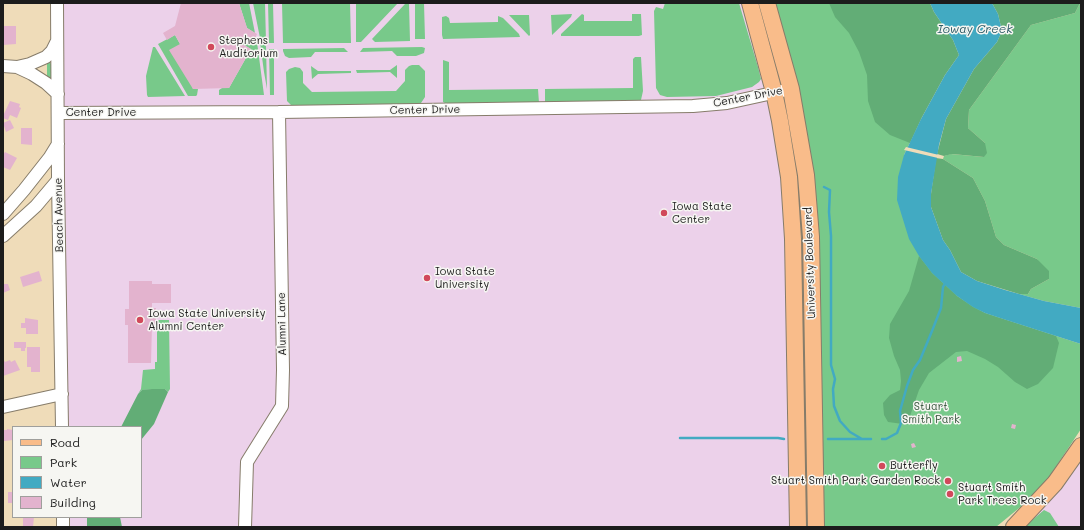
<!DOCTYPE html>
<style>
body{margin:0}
#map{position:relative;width:1084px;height:530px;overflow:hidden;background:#efdcb9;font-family:Mali,sans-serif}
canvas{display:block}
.frame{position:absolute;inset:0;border:4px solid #1c1c1c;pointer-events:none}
.legend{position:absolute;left:12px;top:426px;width:130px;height:92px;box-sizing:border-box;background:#f6f6f2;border:1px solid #9f9f9c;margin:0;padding:5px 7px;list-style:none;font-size:12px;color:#1c1c1c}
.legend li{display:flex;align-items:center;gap:8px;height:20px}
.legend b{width:20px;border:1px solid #9f9f9c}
</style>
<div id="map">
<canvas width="1084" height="530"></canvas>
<div class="frame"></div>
<ul class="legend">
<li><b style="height:5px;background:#f9bc8a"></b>Road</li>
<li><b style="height:11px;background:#78c98a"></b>Park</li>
<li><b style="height:11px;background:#42aac2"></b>Water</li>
<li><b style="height:11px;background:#e3b3ce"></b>Building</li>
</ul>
</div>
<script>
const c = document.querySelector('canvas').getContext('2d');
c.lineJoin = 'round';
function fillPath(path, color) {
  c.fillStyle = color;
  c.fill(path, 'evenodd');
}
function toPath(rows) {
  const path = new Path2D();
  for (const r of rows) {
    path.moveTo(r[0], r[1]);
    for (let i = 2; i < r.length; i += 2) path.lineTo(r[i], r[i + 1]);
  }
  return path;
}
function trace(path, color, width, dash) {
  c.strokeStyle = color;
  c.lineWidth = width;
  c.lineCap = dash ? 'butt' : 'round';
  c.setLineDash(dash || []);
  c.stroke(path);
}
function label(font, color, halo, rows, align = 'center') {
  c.font = font + ' Mali,sans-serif';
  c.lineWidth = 3;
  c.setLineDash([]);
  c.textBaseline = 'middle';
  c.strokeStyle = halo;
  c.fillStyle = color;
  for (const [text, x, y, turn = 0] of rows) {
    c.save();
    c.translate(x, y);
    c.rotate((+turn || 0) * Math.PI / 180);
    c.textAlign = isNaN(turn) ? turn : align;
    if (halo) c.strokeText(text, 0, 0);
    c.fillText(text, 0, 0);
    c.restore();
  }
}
const built = toPath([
 [57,3,750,3,780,121,797,443,818,443,832,527,63,527,63,517,141,517,141,427,62,427],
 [1081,459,1081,527,1014,527]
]);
const green = toPath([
 [239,3,249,3,255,33,247,28],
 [253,3,265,3,266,42,260,38],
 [268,3,273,3,274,43,269,43],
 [282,3,350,3,351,43,283,43],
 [356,3,398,3,361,42,356,42],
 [415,3,424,3,425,39,415,39],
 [665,3,739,3,758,67,761,79,759,82,752,87,716,96,667,97,660,95,656,88,654,11,656,7,663,9],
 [772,3,930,3,921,119,904,155,957,296,985,313,1081,344,1081,429,1047,480,1024,504,996,527,820,527,815,240],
 [1080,3,1081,3,1081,308,1044,301,1019,294,1028,294,1031,289,1049,279,1037,259,1004,245,996,237,985,201,973,178,943,159,944,156,951,154,984,157,985,143,968,128,969,110,1031,25,1075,13],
 [405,4,409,4,410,41,375,42,372,39],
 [572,14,571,17,552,35,551,15],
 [582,14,584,15,584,21,632,21,632,14,641,14,642,35,639,36,561,36,561,34],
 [509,15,529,15,530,35,529,36],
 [446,16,449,18,450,23,498,22,498,16,503,18,519,34,520,37,443,39,442,35,442,17],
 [175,35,180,44,193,89,198,89,197,95,196,96,188,96,158,44],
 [246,37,254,39,257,42,264,95,219,95,219,90,222,88,229,88,251,49,242,44],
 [260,42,266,46,267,89,264,72],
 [153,47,155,47,185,96,148,97,147,95,146,76],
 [422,47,425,48,424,53,416,56,397,56,392,51,360,52,363,48],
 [344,48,348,52,315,52,311,57,289,58,285,56,283,51,283,49],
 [269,49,274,49,274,95,270,95],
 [635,57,641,57,643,91,641,100,545,103,545,89,633,88,633,59],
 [443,60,449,62,449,90,538,89,539,103,445,103,443,102],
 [50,62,51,64,51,81,47,78,47,63],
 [397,65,397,78,390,72,357,73,356,70,390,70],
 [412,65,419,65,425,71,425,97,421,103,414,105,296,106,291,105,287,101,286,72,289,69,295,67,300,68,303,72,303,83,312,92,396,91,405,81,405,70,409,66],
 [311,66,318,71,351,71,351,73,318,74,312,79],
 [157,320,169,320,170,389,168,392,165,389,142,390,138,394,141,389,143,370,155,369,155,362,157,362],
 [1044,510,1050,513,1059,527,1024,527]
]);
const forest = toPath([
 [829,3,930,3,934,12,953,40,959,55,945,75,921,119,910,143,890,135,875,122,868,101,867,75,859,52,849,33,835,17],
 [992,3,1080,3,1075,13,1031,25,969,110,968,128,985,143,987,153,984,157,952,154,944,156,937,154,946,119,974,69,997,42,1002,31,998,14],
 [936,158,943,159,973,178,985,201,996,237,1004,245,1037,259,1049,271,1049,279,1031,289,1028,294,1019,294,977,281,961,272,950,250,943,240,931,207,931,194],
 [919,256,932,273,957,296,973,307,985,313,997,317,1056,336,1059,343,1053,368,1038,384,1027,389,1015,382,998,367,985,359,967,351,956,352,929,373,919,390,910,416,903,424,888,422,884,415,883,403,890,395,900,390,901,381,900,370,894,356,889,338,890,324,909,291],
 [152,389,165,389,168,392,154,424,141,440,141,427,121,427,138,394,142,390],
 [87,517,120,517,122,527,87,527]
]);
const water = toPath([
 [930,3,992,3,998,14,1002,31,997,42,974,69,946,119,939,145,931,194,931,207,943,240,950,250,961,272,977,281,1005,290,1044,301,1081,308,1081,344,997,317,985,313,973,307,957,296,932,273,919,256,909,239,897,200,898,177,904,155,921,119,945,75,959,55,953,40,934,12]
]);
const pier = toPath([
 [906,147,939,155,938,158,904,150]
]);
const stream = toPath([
 [824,187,830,190,829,212,831,236,831,365,835,379,833,389,834,406,840,421,850,432,862,439,871,439],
 [680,438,778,438,784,439],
 [828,439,861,439],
 [882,439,886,439,897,433,901,423,900,411,907,386,913,370,920,360,932,331,941,308,943,287,946,282]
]);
const building = toPath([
 [181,3,239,3,247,28,257,34,254,41,246,37,242,44,251,49,229,88,193,89,169,50,180,44,175,35,167,40,163,33,175,26],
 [3,26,16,26,16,44,3,45],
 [10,101,20,104,19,107,21,108,17,118,10,115,8,120,3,118,3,116],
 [10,120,14,128,6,132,3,123],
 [21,128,32,128,32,145,21,144],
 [5,152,17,158,10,170,3,167,3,155],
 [39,271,42,281,23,287,20,277],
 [129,281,152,281,152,284,171,284,171,303,152,303,152,308,156,308,156,325,152,325,151,363,128,363,128,325,125,325,125,309,129,309],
 [3,284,8,284,10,290,3,293],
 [25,318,38,320,38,334,26,334,26,328,21,328,21,323,25,323],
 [14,342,26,342,26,348,25,348,25,351,21,351,21,348,14,348],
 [27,347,40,347,40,372,31,372,31,367,27,367],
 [961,356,962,361,957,362,957,357],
 [3,358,5,362,10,360,11,362,15,360,20,370,3,376],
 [1012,424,1016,425,1015,429,1011,428],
 [7,429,13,430,13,440,4,441,4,430,7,430],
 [914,443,916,447,912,448,911,444],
 [8,492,13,492,13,503,8,503],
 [23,517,34,517,33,527,23,527]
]);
const minor = toPath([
 [57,3,58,180,62,427],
 [3,66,17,67,32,74,46,83,58,94],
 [17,67,30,64,46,57,52,51,57,41],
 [58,113,279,112,693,106,727,103,791,89],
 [3,214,24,190,50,157,58,144],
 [3,236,36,206,58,180],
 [3,407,62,394],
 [63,517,63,527],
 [245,527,247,462,282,406,283,370,279,112]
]);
const major = toPath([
 [750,3,774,92,780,121,789,177,793,239,798,527],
 [767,3,791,89,806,175,811,237,816,527],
 [1014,527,1055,483,1081,446]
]);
const markers = [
 [211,47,4,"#d1495b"],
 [664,213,4,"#d1495b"],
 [427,278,4,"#d1495b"],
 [140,320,4,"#d1495b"],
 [882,466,4,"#d1495b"],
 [948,481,4,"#d1495b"],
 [950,494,4,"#d1495b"]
];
const poiNames = [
 ["Stephens",219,41],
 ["Auditorium",219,54],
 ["Iowa State",672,207],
 ["Center",672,220],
 ["Iowa State",435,272],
 ["University",435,285],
 ["Iowa State University",148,314],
 ["Alumni Center",148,327],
 ["Butterfly",890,466],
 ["Stuart Smith Park Garden Rock",940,481,"right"],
 ["Stuart Smith",958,488],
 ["Park Trees Rock",958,501]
];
const streetNames = [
 ["Center Drive",748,97,-11],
 ["Center Drive",425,110,-1],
 ["Center Drive",101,113],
 ["Beach Avenue",59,215,-91],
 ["University Boulevard",810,263,-92],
 ["Alumni Lane",282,324,-91]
];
const parkNames = [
 ["Stuart",931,407],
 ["Smith Park",931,420]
];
const waterNames = [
 ["Ioway Creek",975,29]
];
fillPath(built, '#ecd1ea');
fillPath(green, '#78c98a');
fillPath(forest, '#62ad76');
fillPath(water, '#42aac2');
fillPath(pier, '#efdcb9');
trace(stream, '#42aac2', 2.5);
fillPath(building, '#e3b3ce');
trace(minor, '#867c6a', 14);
trace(major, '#867c6a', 18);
trace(minor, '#fff', 12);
trace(major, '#f9bc8a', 16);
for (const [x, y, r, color] of markers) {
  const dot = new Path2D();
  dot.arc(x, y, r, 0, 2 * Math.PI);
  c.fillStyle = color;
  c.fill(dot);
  trace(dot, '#f6f6f2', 1.5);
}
label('11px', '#1c1c1c', '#f6f6f2', poiNames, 'left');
label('11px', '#1c1c1c', '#f6f6f2', streetNames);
label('11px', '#3c5942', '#f6f6f2', parkNames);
label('italic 12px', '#2d5c67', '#f6f6f2', waterNames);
</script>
